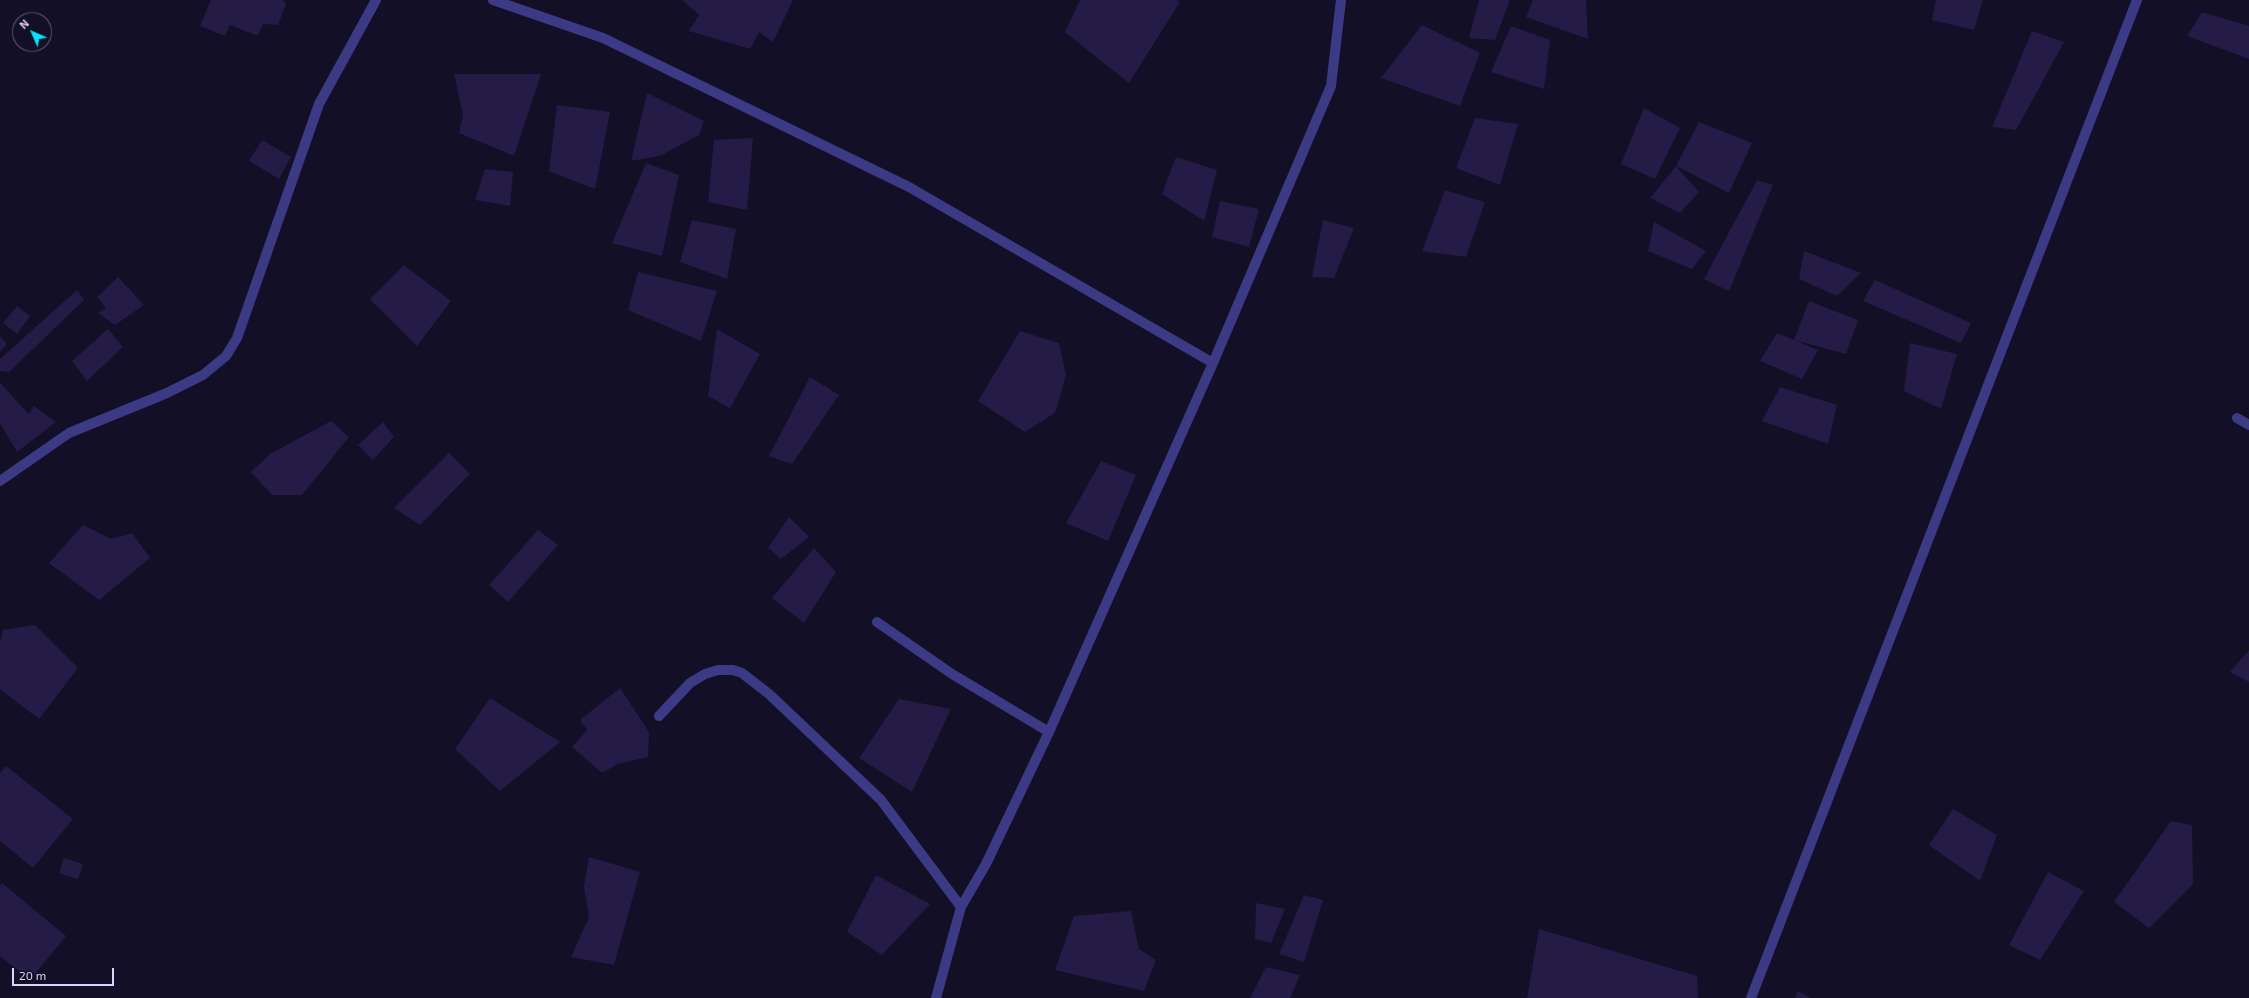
<!DOCTYPE html>
<style>
body{margin:0}
#map{position:relative;width:2249px;height:998px;overflow:hidden;background:#130f26;font-family:"Exo 2",sans-serif}
canvas{display:block}
.north{position:absolute;left:12px;top:12px;width:40px;height:40px;box-sizing:border-box;background:#130f26;border:1px solid #625e7d;border-radius:50%;rotate:315deg;font-size:11px;font-weight:700;line-height:16px;text-align:center;color:#d9d4ff}
.north::after{content:'';display:block;margin:auto;width:14px;height:18px;background:#00e5ff;clip-path:polygon(50% 0,100% 100%,50% 72%,0 100%)}
.scale{position:absolute;left:12px;top:968px;width:102px;height:18px;box-sizing:border-box;border:2px solid #d9d4ff;border-top:0;padding-left:5px;font-size:12px;line-height:14px;white-space:nowrap;color:#d9d4ff;-webkit-text-stroke:3px #130f26;paint-order:stroke}
</style>
<div id="map">
<canvas width="2249" height="998"></canvas>
<div class="north">N</div>
<div class="scale">20 m</div>
</div>
<script>
const c = document.querySelector('canvas').getContext('2d');
c.lineJoin = 'round';
function fillPath(path, color) {
  c.fillStyle = color;
  c.fill(path, 'evenodd');
}
function toPath(rows) {
  const path = new Path2D();
  for (const r of rows) {
    path.moveTo(r[0], r[1]);
    for (let i = 2; i < r.length; i += 2) path.lineTo(r[i], r[i + 1]);
  }
  return path;
}
function trace(path, color, width, dash) {
  c.strokeStyle = color;
  c.lineWidth = width;
  c.lineCap = dash ? 'butt' : 'round';
  c.setLineDash(dash || []);
  c.stroke(path);
}
const building = toPath([
 [211,0,283,0,286,4,278,25,263,24,258,36,230,25,225,36,200,26],
 [682,0,793,0,773,42,759,32,750,49,689,31,699,15],
 [1080,0,1177,0,1180,2,1129,83,1065,32],
 [1479,0,1510,0,1495,40,1469,38],
 [1533,0,1586,0,1588,39,1526,17],
 [1936,0,1983,0,1974,30,1932,20],
 [2202,12,2249,26,2249,59,2187,36],
 [1422,25,1480,53,1460,106,1381,78],
 [1511,26,1550,40,1544,89,1491,72],
 [2032,31,2064,42,2016,130,1992,127],
 [454,74,541,74,514,156,459,133,463,115],
 [647,93,704,121,699,135,660,156,631,161],
 [557,105,610,112,595,189,549,171],
 [1644,108,1680,128,1655,179,1621,164],
 [1475,118,1518,124,1500,185,1456,168],
 [1699,122,1752,143,1729,193,1676,166,1699,192,1680,213,1650,198,1676,166],
 [753,138,747,210,708,202,714,140],
 [262,140,291,157,279,179,249,161],
 [1176,157,1217,170,1204,221,1162,194],
 [646,163,679,175,662,256,612,243],
 [485,169,513,172,510,206,475,200],
 [1757,180,1773,185,1729,291,1704,279],
 [1445,190,1485,202,1466,257,1422,251],
 [1220,201,1259,209,1249,247,1212,237],
 [692,220,736,229,727,279,680,262],
 [1323,220,1354,228,1334,278,1312,277],
 [1654,222,1706,251,1692,269,1648,251],
 [1804,251,1861,273,1837,296,1799,279],
 [404,265,451,301,417,346,370,299],
 [638,272,717,291,701,341,628,310],
 [118,277,144,305,115,325,98,313,106,308,97,297],
 [1875,280,1971,323,1961,343,1863,301],
 [77,290,84,300,9,372,0,371,0,359],
 [1809,301,1858,320,1846,354,1794,340],
 [17,306,30,316,17,334,3,323],
 [108,329,123,347,87,381,72,361],
 [717,329,760,354,730,408,708,396],
 [1020,331,1059,343,1066,375,1055,413,1025,432,978,401],
 [1777,333,1818,350,1802,379,1760,361],
 [0,336,7,344,0,352],
 [1910,343,1957,354,1941,409,1904,391],
 [810,377,839,395,792,464,769,456],
 [0,383,29,414,34,406,56,422,17,452,0,423],
 [1780,387,1837,405,1828,444,1762,421],
 [331,421,349,437,302,495,272,495,251,472,270,454],
 [383,422,394,437,373,460,358,445],
 [449,453,470,474,420,525,394,508],
 [1101,461,1136,475,1108,541,1066,523],
 [789,517,809,537,781,559,768,548],
 [83,525,111,539,132,533,150,558,99,600,49,563],
 [538,530,558,545,508,602,489,585],
 [814,548,836,572,804,623,772,598],
 [35,625,78,668,39,719,0,689,0,642,3,630],
 [2249,650,2249,682,2230,672],
 [620,688,649,732,648,757,618,764,602,773,572,747,587,730,580,720],
 [490,698,560,742,500,791,455,749],
 [899,699,951,709,912,792,859,758],
 [6,766,73,819,33,868,0,841,0,773],
 [1953,809,1997,835,1980,881,1929,845],
 [2171,821,2192,825,2193,884,2149,928,2114,902],
 [589,857,640,872,614,965,571,957,589,917,584,886],
 [64,858,83,864,78,879,59,873],
 [2048,872,2084,891,2040,960,2009,945],
 [876,875,930,904,882,955,847,932],
 [2,883,66,936,30,980,0,956,0,886],
 [1304,895,1323,900,1304,962,1279,954],
 [1256,903,1285,909,1271,943,1255,939],
 [1131,911,1139,949,1156,960,1144,991,1055,970,1074,916],
 [1539,929,1697,976,1698,998,1527,998],
 [1266,967,1300,975,1290,998,1250,998],
 [1798,991,1810,998,1795,998]
]);
const minor = toPath([
 [493,0,603,38,909,187,1213,363],
 [2237,418,2249,425],
 [0,481,69,433,167,393,203,375,226,356,237,338,319,104,376,0],
 [877,622,952,674,1049,732],
 [659,716,690,683,705,674,718,670,733,670,742,673,769,694,881,800,961,907],
 [936,998,961,907,986,864,1049,732,1213,363,1331,86,1341,0],
 [1751,998,2137,0]
]);
fillPath(building, '#241b47');
trace(minor, '#3d3a85', 10);
</script>
